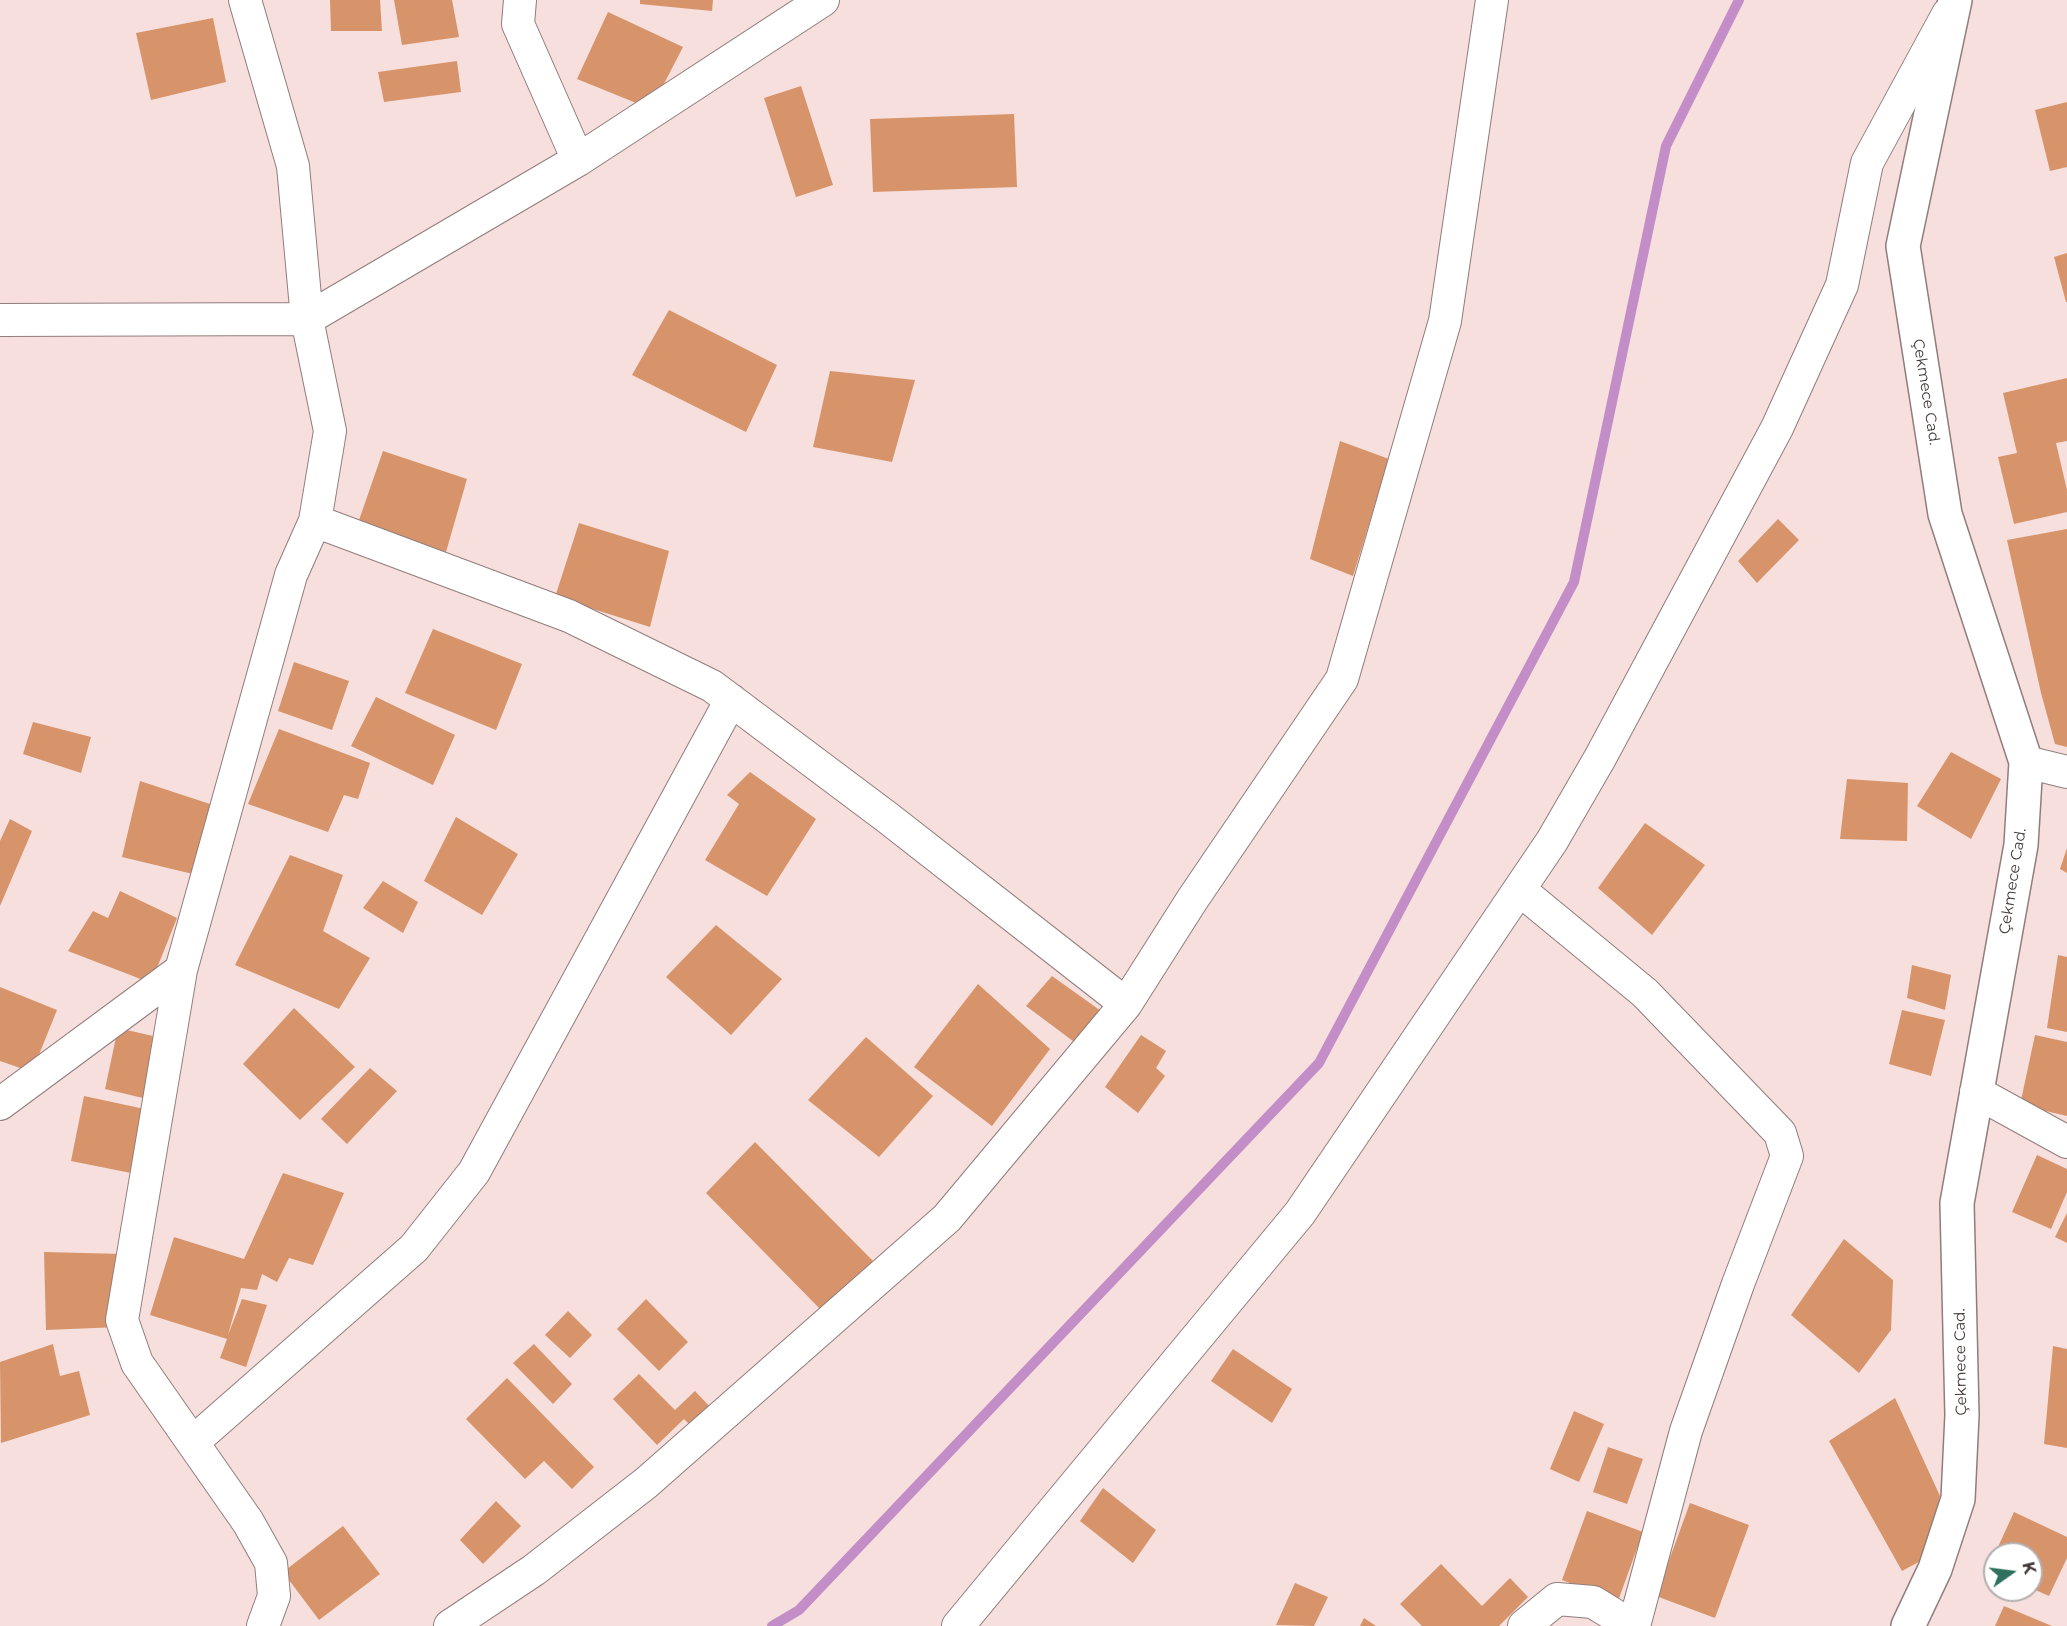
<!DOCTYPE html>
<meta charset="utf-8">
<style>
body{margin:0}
#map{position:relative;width:2067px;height:1626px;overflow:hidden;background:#f6dfdd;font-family:Montserrat,sans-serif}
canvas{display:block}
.north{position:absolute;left:1983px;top:1542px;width:60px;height:60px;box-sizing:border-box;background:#fff;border:2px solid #b3afaf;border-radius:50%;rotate:76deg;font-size:16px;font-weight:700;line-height:24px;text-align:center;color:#403736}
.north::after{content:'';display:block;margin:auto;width:21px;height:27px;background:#30705e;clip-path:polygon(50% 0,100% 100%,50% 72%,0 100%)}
</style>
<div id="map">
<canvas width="2067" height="1626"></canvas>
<div class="north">K</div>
</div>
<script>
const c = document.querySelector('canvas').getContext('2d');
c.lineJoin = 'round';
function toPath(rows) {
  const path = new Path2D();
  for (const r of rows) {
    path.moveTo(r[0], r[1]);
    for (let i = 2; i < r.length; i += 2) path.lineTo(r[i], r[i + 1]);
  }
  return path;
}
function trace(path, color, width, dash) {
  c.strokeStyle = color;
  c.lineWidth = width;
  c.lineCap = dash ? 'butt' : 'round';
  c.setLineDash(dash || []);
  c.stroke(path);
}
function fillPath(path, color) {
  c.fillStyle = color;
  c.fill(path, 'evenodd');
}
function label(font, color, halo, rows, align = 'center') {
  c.font = font + ' Montserrat,sans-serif';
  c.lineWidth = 4.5;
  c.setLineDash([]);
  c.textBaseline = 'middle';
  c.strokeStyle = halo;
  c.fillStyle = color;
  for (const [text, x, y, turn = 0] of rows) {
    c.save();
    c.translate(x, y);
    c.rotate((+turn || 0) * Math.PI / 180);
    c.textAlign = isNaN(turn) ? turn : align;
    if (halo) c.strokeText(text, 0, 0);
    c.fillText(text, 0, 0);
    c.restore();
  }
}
const stream = toPath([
 [772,1626,799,1610,1319,1063,1574,582,1666,146,1739,0]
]);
const building = toPath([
 [330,0,380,0,382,31,331,31],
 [394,0,452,0,459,37,402,45],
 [640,0,713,0,712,11,640,4],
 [608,12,683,47,651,109,577,79],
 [213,18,226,82,151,100,136,33],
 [457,61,461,92,384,102,378,72],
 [801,86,833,185,796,197,764,98],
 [2067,102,2067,167,2050,171,2035,110],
 [1014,114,1017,187,873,192,870,119],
 [2067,253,2067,302,2066,302,2054,257],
 [669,310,777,365,746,432,632,375],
 [830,371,915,380,892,462,813,447],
 [2067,378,2067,441,2056,443,2067,490,2067,512,2014,524,1998,457,2017,453,2003,393],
 [1340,441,1389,459,1353,576,1310,559],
 [383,451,467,479,446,552,358,523],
 [1778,519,1799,540,1757,583,1738,561],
 [579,523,669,551,650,627,555,597],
 [2067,529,2067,747,2055,744,2041,693,2007,540],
 [433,629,522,664,496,730,405,693],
 [294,662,349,681,332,730,278,711],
 [376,697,455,735,433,785,351,746],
 [33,722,91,737,81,773,23,754],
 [279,729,370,763,358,799,344,795,328,832,248,804],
 [1951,752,2001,779,1971,839,1917,806],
 [750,772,816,819,767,896,705,860,739,804,727,795],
 [1847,779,1908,783,1907,841,1840,839],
 [140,781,213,805,197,875,122,857],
 [456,817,518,854,482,915,424,881],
 [10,819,32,831,0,906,0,841],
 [1645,823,1705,865,1652,935,1598,888],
 [2067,848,2067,873,2060,869],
 [290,855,343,875,323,931,370,958,339,1009,235,965],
 [383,881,418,902,403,933,363,908],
 [120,891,177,918,151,983,68,951,93,911,108,918],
 [716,925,782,979,731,1035,666,977],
 [2058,955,2067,957,2067,1032,2047,1028],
 [1912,965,1951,975,1945,1010,1907,998],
 [1052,976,1101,1011,1077,1044,1026,1006],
 [978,984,1050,1049,992,1126,914,1067],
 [0,987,57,1010,32,1072,0,1061],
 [294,1008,355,1067,300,1120,243,1064],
 [1902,1010,1945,1020,1931,1076,1889,1064],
 [118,1028,153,1036,143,1098,105,1089],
 [1141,1035,1166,1051,1156,1068,1165,1076,1138,1113,1105,1087],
 [2035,1035,2067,1042,2067,1116,2020,1105],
 [866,1037,933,1096,879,1157,808,1100],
 [370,1068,397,1091,347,1144,321,1119],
 [84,1096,149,1110,136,1174,71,1161],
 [755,1142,876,1264,825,1314,706,1193],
 [2037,1155,2067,1169,2067,1192,2051,1229,2012,1212],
 [283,1173,344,1193,313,1265,289,1258,277,1282,262,1274,257,1290,241,1288,228,1335,242,1299,267,1305,246,1367,220,1358,227,1339,150,1315,174,1237,244,1259],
 [2067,1213,2067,1243,2055,1237],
 [1844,1239,1893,1280,1891,1330,1859,1373,1791,1315],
 [44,1252,123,1254,119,1327,46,1330],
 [646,1299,688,1342,659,1371,617,1329],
 [568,1311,592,1335,570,1358,545,1335],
 [53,1344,60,1376,79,1371,90,1415,1,1443,0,1362],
 [534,1344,572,1384,553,1404,513,1363],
 [2053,1346,2067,1349,2067,1448,2044,1444],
 [1233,1349,1292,1389,1272,1423,1211,1381],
 [639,1374,675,1410,695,1391,713,1410,694,1429,684,1419,657,1445,613,1399],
 [507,1378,594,1467,572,1489,544,1461,525,1479,466,1419],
 [1895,1398,1940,1496,1926,1558,1902,1571,1829,1441],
 [1574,1411,1604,1424,1579,1482,1550,1469],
 [1608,1447,1643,1459,1627,1504,1593,1492],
 [1103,1488,1156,1530,1133,1563,1080,1521],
 [496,1501,521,1526,483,1564,460,1540],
 [1690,1503,1749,1525,1715,1618,1656,1596],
 [1587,1511,1643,1532,1618,1601,1562,1580],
 [2014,1512,2067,1537,2067,1558,2049,1596,2031,1588,2031,1554,1995,1554,1995,1572,1988,1569],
 [343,1526,380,1574,319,1620,283,1572],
 [1441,1564,1482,1606,1510,1578,1528,1597,1499,1626,1422,1626,1400,1604],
 [1295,1583,1328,1597,1314,1626,1276,1625],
 [2004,1606,2052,1626,1995,1626],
 [1364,1618,1376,1626,1360,1626]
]);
const street = toPath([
 [578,160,823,0],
 [0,320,307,319,578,160,518,24,520,0],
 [315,521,569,616,712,686,888,818,1126,1004],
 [2026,762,2067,772],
 [1520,890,1645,993,1780,1133,1787,1156,1738,1284,1686,1431,1634,1626],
 [181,970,122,1320,137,1363,248,1522,271,1563,274,1596,263,1626],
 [1976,1092,2067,1142],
 [0,1104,181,970,291,575,315,521,330,431,307,319,293,166,245,0],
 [193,1442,414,1248,474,1172,731,700],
 [450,1626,534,1570,646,1483,947,1218,1126,1004,1192,900,1342,679,1445,321,1492,0],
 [958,1626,1300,1213,1552,841,1600,758,1777,428,1842,285,1867,163,1948,14],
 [1524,1626,1557,1599,1593,1602,1632,1626]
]);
const secondary = toPath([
 [1908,1626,1935,1569,1958,1499,1962,1415,1957,1203,2021,845,2026,762,1945,514,1903,246,1955,0]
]);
const streetNames = [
 ["Çekmece Cad.",1926,392,81],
 ["Çekmece Cad.",2013,881,-81],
 ["Çekmece Cad.",1961,1362,-91]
];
trace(stream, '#c38ec7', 10);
fillPath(building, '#d7946a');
trace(street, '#917d7b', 34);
trace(secondary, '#917d7b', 36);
trace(street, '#fff', 32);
trace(secondary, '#fff', 33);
label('15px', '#403736', '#fff', streetNames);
</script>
